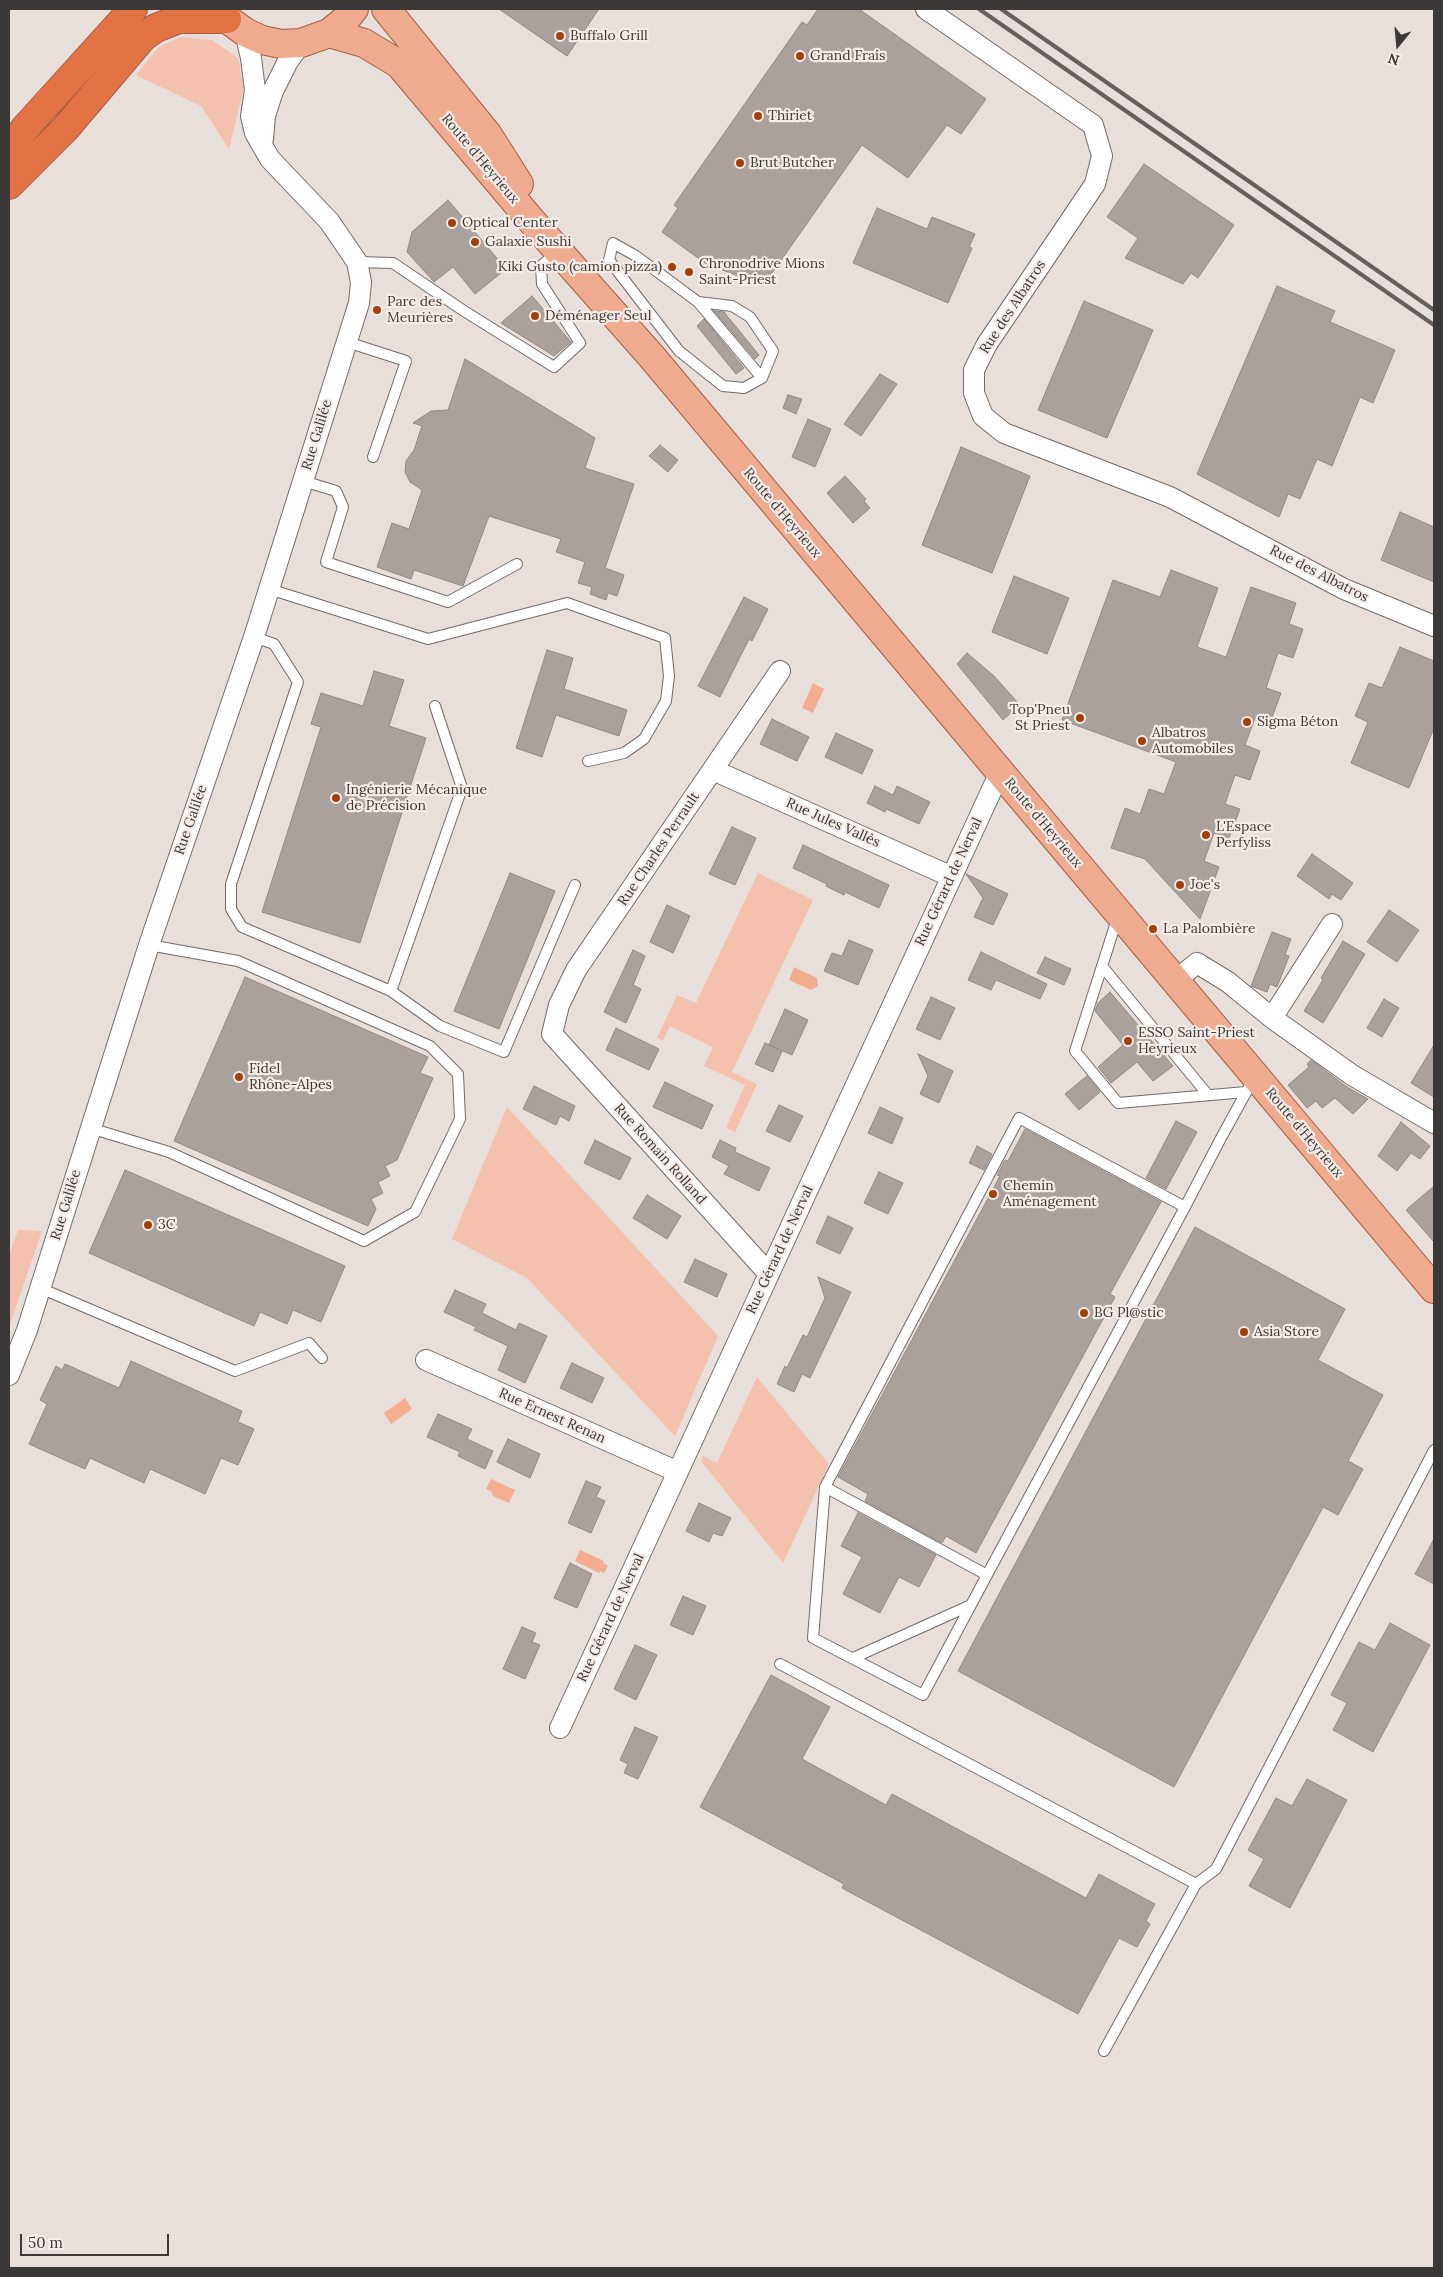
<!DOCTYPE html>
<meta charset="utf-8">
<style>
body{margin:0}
#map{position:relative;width:1443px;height:2277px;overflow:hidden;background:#e8deda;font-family:Lora,serif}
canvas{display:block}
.frame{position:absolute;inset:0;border:10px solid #3c3837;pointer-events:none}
.north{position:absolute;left:1373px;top:20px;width:50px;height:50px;-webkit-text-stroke:4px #f5ebe7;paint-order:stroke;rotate:197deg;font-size:14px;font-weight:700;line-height:20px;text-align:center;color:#3c3837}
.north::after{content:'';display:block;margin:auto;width:18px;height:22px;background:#3c3837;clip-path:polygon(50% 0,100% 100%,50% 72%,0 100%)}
.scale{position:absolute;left:20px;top:2234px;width:149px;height:22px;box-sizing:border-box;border:2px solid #3c3837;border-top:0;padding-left:6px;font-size:15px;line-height:18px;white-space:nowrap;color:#3c3837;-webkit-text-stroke:4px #f5ebe7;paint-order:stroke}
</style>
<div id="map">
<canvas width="1443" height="2277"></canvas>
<div class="frame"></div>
<div class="north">N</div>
<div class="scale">50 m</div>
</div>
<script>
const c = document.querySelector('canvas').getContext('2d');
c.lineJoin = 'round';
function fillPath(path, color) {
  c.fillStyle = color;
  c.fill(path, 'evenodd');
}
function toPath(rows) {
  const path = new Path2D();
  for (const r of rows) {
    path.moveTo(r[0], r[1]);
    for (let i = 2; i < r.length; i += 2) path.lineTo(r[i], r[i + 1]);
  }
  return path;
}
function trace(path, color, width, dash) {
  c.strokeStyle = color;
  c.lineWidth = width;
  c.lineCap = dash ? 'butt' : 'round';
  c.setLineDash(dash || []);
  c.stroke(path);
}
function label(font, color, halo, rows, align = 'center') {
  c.font = font + ' Lora,serif';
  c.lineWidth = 4.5;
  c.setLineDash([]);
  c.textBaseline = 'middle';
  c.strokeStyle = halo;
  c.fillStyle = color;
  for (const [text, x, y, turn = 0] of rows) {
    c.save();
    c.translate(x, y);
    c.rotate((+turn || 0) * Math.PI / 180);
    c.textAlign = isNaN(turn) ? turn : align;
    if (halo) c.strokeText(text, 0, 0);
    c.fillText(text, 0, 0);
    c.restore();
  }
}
const green = toPath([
 [181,37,212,40,238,58,244,87,229,149,201,106,136,75,159,47],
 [758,873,813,900,732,1072,757,1084,735,1132,726,1128,745,1085,704,1066,713,1047,670,1026,663,1041,657,1038,677,995,696,1003],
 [507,1107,718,1336,675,1436,527,1278,452,1239],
 [18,1230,42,1231,9,1327,9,1255],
 [757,1377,829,1464,783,1563,701,1461,703,1456,717,1463]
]);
const water = toPath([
 [813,683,824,689,813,713,802,708],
 [794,967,817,978,818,986,811,990,789,980],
 [405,1398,412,1409,391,1424,384,1413],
 [491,1479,515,1490,509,1503,493,1496,492,1492,486,1489],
 [580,1550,604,1561,603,1563,608,1566,604,1573,600,1571,599,1573,575,1561]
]);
const building = toPath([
 [499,9,599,9,567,56,499,9],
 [818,9,859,9,986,99,961,134,947,125,908,178,862,145,763,286,705,263,662,232,678,208,674,205,802,22,807,25,818,9],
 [1144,164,1234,225,1198,278,1191,273,1183,284,1125,258,1138,238,1107,217,1144,164],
 [448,200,506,269,475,294,453,267,434,282,407,252,412,232,448,200],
 [877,208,927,229,932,217,975,234,969,247,972,248,948,303,853,263,877,208],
 [1277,286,1335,311,1330,322,1395,350,1373,403,1360,397,1332,466,1317,459,1300,499,1288,494,1279,517,1197,474,1277,286],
 [532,296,571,342,554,356,501,323,532,296],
 [1084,301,1153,330,1107,438,1038,410,1084,301],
 [714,311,724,312,759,355,755,359,714,311],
 [704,319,744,368,736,374,697,326,704,319],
 [465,359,595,438,585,468,634,484,605,568,624,575,617,596,608,593,606,600,590,594,592,587,578,583,585,562,556,552,561,539,489,516,463,586,414,570,411,579,377,567,392,523,409,529,422,490,410,482,405,472,406,461,414,450,422,426,413,423,431,411,448,410,465,359],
 [880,374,897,384,861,436,844,424,880,374],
 [788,395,802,399,796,414,783,408,788,395],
 [808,419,831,429,815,467,792,457,808,419],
 [660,445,678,460,668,472,649,456,660,445],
 [961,447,1030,476,992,573,922,545,961,447],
 [845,476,866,499,864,501,870,508,853,523,827,493,845,476],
 [1400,512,1434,527,1434,582,1381,560,1400,512],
 [1171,570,1218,588,1197,647,1226,657,1251,587,1296,603,1289,624,1303,629,1293,658,1278,653,1266,688,1281,693,1270,723,1255,718,1245,745,1260,751,1250,780,1235,775,1225,804,1240,809,1229,838,1214,833,1204,861,1219,867,1200,919,1145,859,1111,848,1125,808,1140,814,1149,789,1164,794,1176,762,1062,720,1113,580,1160,597,1171,570],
 [1014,576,1069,598,1047,654,992,632,1014,576],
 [744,597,768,609,752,641,749,639,720,697,698,686,744,597],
 [1400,647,1434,661,1434,728,1409,788,1351,763,1368,722,1355,716,1369,683,1382,688,1400,647],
 [547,650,573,658,564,689,627,710,619,736,556,715,542,757,516,748,547,650],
 [967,653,994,676,1020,705,1003,720,957,664,967,653],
 [374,671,404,680,389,726,426,738,360,943,262,912,321,727,311,724,321,693,363,706,374,671],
 [772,719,809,737,797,761,760,744,772,719],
 [836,733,873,750,862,774,825,757,836,733],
 [875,786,893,795,897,786,930,802,919,824,886,809,885,812,867,803,875,786],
 [732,827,756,838,735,885,709,874,732,827],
 [803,845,889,885,879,908,845,892,844,895,826,886,827,884,793,868,803,845],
 [1312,854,1353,883,1341,900,1332,894,1329,899,1297,876,1312,854],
 [510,873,555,891,499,1029,454,1011,510,873],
 [966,874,1008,894,993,925,974,917,983,898,966,874],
 [667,905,690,916,673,953,650,942,667,905],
 [1389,910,1419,930,1397,962,1367,942,1389,910],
 [1272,932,1291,939,1285,955,1289,956,1277,987,1270,984,1267,992,1251,986,1272,932],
 [849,940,873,950,858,985,824,971,832,953,842,956,849,940],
 [1343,941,1365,954,1323,1023,1304,1011,1323,980,1321,978,1343,941],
 [633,950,645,956,633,985,641,989,626,1023,604,1012,633,950],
 [981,952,1047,984,1040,999,996,980,991,990,968,980,981,952],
 [1045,957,1071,969,1064,985,1037,973,1045,957],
 [245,977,428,1057,420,1073,433,1078,397,1160,385,1166,390,1176,378,1182,383,1193,371,1199,376,1209,368,1226,174,1141,245,977],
 [1110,992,1173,1066,1153,1081,1137,1062,1111,1083,1098,1067,1123,1045,1095,1011,1098,1003,1110,992],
 [931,997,955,1008,940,1040,916,1029,931,997],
 [1384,999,1399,1008,1382,1037,1367,1028,1384,999],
 [785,1009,808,1020,792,1055,769,1045,785,1009],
 [616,1028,659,1049,649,1070,606,1050,616,1028],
 [765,1043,782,1051,773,1072,755,1064,765,1043],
 [1434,1045,1434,1097,1411,1083,1434,1045],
 [918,1054,953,1071,939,1103,920,1094,928,1076,918,1054],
 [1311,1060,1347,1087,1368,1099,1353,1114,1335,1098,1322,1108,1316,1101,1307,1108,1288,1085,1309,1067,1307,1064,1311,1060],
 [1087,1076,1100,1092,1079,1110,1065,1094,1087,1076],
 [665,1082,713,1105,702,1129,653,1107,665,1082],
 [534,1086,575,1106,569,1121,560,1116,556,1125,523,1109,534,1086],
 [779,1105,803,1116,790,1142,766,1131,779,1105],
 [880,1107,903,1118,892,1144,868,1133,880,1107],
 [1176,1121,1197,1132,1166,1189,1146,1178,1176,1121],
 [1401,1122,1430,1146,1420,1159,1411,1153,1397,1171,1378,1156,1401,1122],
 [1025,1129,1161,1202,1110,1294,1115,1297,976,1553,946,1536,942,1543,865,1501,868,1494,838,1477,1000,1176,997,1175,1005,1160,1008,1161,1025,1129],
 [595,1140,631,1158,620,1180,584,1163,595,1140],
 [720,1140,736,1148,735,1152,770,1168,759,1191,724,1174,729,1166,712,1157,720,1140],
 [977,1146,992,1154,984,1170,969,1163,977,1146],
 [125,1170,345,1266,321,1322,293,1310,287,1324,260,1312,254,1326,89,1253,125,1170],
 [879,1172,903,1183,888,1214,864,1203,879,1172],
 [1434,1186,1434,1242,1406,1210,1434,1186],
 [647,1195,681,1216,667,1239,633,1218,647,1195],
 [828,1216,853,1228,840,1254,816,1243,828,1216],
 [1195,1227,1345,1309,1318,1360,1383,1395,1348,1461,1363,1469,1338,1515,1323,1507,1174,1787,958,1671,1195,1227],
 [695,1259,727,1274,717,1297,684,1282,695,1259],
 [818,1277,851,1292,810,1378,802,1374,794,1392,777,1384,785,1366,787,1368,803,1335,807,1337,825,1298,818,1277],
 [455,1290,486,1304,482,1313,516,1330,519,1323,547,1336,525,1383,498,1370,508,1346,474,1330,476,1327,444,1312,455,1290],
 [131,1361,242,1411,238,1422,254,1429,238,1465,221,1458,205,1494,150,1469,144,1483,90,1458,85,1469,29,1444,47,1404,40,1400,56,1366,62,1370,65,1364,119,1388,131,1361],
 [572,1363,604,1378,592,1403,560,1388,572,1363],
 [438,1414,472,1429,467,1439,493,1451,485,1469,458,1456,460,1452,427,1437,438,1414],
 [508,1439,540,1454,530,1478,497,1462,508,1439],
 [586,1481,601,1487,596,1497,605,1501,591,1533,568,1523,586,1481],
 [699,1503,731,1518,722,1536,713,1533,709,1542,686,1531,699,1503],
 [858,1513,936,1555,919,1587,899,1577,880,1613,843,1594,862,1557,841,1546,858,1513],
 [1434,1539,1434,1584,1415,1574,1434,1539],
 [570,1563,592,1574,577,1608,554,1598,570,1563],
 [683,1596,706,1606,693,1635,670,1625,683,1596],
 [1390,1623,1430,1645,1373,1752,1333,1730,1347,1703,1331,1695,1359,1642,1375,1650,1390,1623],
 [522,1627,536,1633,532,1642,540,1645,525,1679,503,1669,522,1627],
 [635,1645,657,1655,636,1700,614,1689,635,1645],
 [771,1675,830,1707,802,1759,886,1805,892,1794,1086,1898,1099,1874,1155,1904,1146,1921,1150,1924,1137,1947,1119,1938,1078,2014,842,1888,844,1884,700,1807,771,1675],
 [635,1727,658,1737,638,1779,624,1773,628,1764,620,1760,635,1727],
 [1307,1779,1347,1800,1290,1908,1249,1886,1264,1859,1248,1850,1276,1798,1292,1806,1307,1779]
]);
const service = toPath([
 [357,262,393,263,464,311,554,367,580,343,542,284,541,266,558,251],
 [698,302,732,306,750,317,773,351,762,378,744,388,723,386,679,351,609,260,613,243,636,256,698,302,762,378],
 [347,342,406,361,373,457],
 [303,481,336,491,343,507,326,562,448,602,517,564],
 [269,589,428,639,567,603,665,638,669,676,666,701,644,739,624,753,588,761],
 [254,637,274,644,298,682,231,884,231,909,242,927,391,991,440,1026,504,1052,575,885],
 [1118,916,1075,1051,1118,1103,1246,1092],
 [1102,966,1208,1095],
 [391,991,462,788,435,706],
 [90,1128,169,1152,364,1241,415,1212,460,1119,458,1074,430,1046,238,961,149,945],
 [1185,1207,1019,1118,825,1487,987,1575,1185,1207,1221,1138,1254,1078],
 [40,1288,235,1371,309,1343,322,1358],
 [825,1487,813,1638,923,1695,987,1575],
 [853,1658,971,1605],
 [780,1664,1196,1884],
 [1104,2051,1196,1884,1216,1869,1434,1450]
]);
const minor = toPath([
 [926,9,1093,125,1102,156,1095,184,987,344,974,370,974,393,983,416,1004,433,1170,497,1344,589,1434,626],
 [263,139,265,116,273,91,287,63,301,43],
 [713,770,952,877],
 [1176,980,1197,963,1228,982,1272,1018,1352,1075,1434,1123],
 [1272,1018,1332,924],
 [769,1274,552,1034,559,1005,576,970,780,671],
 [426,1360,678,1472],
 [9,1375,27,1330,149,945,254,637,359,303,361,282,357,262,329,221,270,159,255,133,251,116,255,90,251,58,245,32],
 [560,1728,1000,772]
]);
const primary = toPath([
 [220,9,227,19,245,32,262,40,281,44,301,43,329,33,345,20,354,9],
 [386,9,488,135,519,184],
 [329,33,364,43,399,64,530,219,652,357,1434,1289]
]);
const motorway = toPath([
 [9,149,26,127,133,9],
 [9,185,65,129,143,37,156,28,179,19,227,19]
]);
const rail = toPath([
 [979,9,1434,325],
 [1001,9,1434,310]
]);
const markers = [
 [560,36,5,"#a33f0b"],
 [800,56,5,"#a33f0b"],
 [758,116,5,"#a33f0b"],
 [740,163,5,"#a33f0b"],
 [452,223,5,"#a33f0b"],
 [475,242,5,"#a33f0b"],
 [672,267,5,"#a33f0b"],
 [689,272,5,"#a33f0b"],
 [377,310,5,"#a33f0b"],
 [535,316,5,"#a33f0b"],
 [1080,718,5,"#a33f0b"],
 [1247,722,5,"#a33f0b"],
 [1142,741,5,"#a33f0b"],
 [336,798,5,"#a33f0b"],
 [1206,835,5,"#a33f0b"],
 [1180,885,5,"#a33f0b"],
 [1153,929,5,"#a33f0b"],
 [1128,1041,5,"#a33f0b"],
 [239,1077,5,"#a33f0b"],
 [993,1194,5,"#a33f0b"],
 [148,1225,5,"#a33f0b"],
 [1084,1313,5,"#a33f0b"],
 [1244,1332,5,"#a33f0b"]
];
const poiNames = [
 ["Buffalo Grill",570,36],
 ["Grand Frais",810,56],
 ["Thiriet",768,116],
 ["Brut Butcher",750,163],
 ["Optical Center",462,223],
 ["Galaxie Sushi",485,242],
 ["Chronodrive Mions",699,264],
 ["Saint-Priest",699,280],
 ["Kiki Gusto (camion pizza)",662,267,"right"],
 ["Parc des",387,302],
 ["Meurières",387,318],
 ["Déménager Seul",545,316],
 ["Top'Pneu",1070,710,"right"],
 ["St Priest",1070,726,"right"],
 ["Sigma Béton",1257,722],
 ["Albatros",1152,733],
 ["Automobiles",1152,749],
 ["Ingénierie Mécanique",346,790],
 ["de Précision",346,806],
 ["L'Espace",1216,827],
 ["Perfyliss",1216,843],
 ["Joe's",1190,885],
 ["La Palombière",1163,929],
 ["ESSO Saint-Priest",1138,1033],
 ["Heyrieux",1138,1049],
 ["Fidel",249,1069],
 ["Rhône-Alpes",249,1085],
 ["Chemin",1003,1186],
 ["Aménagement",1003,1202],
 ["3C",158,1225],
 ["BG Pl@stic",1094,1313],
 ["Asia Store",1254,1332]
];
const streetNames = [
 ["Route d'Heyrieux",480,159,50],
 ["Rue des Albatros",1013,307,-57],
 ["Rue Galilée",317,435,-73],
 ["Route d'Heyrieux",782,513,50],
 ["Rue des Albatros",1319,574,27],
 ["Rue Galilée",191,820,-71],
 ["Rue Jules Vallès",833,823,24],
 ["Route d'Heyrieux",1043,823,50],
 ["Rue Charles Perrault",659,849,-56],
 ["Rue Gérard de Nerval",949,882,-65],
 ["Route d'Heyrieux",1304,1133,50],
 ["Rue Romain Rolland",660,1154,48],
 ["Rue Galilée",66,1205,-73],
 ["Rue Gérard de Nerval",780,1250,-65],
 ["Rue Ernest Renan",552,1416,24],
 ["Rue Gérard de Nerval",611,1618,-65]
];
fillPath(green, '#f3c1ad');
fillPath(water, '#f5ad91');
fillPath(building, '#aaa19d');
trace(building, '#928985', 1);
trace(service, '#736b67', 12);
trace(minor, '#736b67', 22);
trace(primary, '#a95e40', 30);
trace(motorway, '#a95e40', 30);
trace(service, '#fff', 10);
trace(minor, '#fff', 20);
trace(primary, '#eeab8f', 28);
trace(motorway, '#e37345', 28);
trace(rail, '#65605e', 4);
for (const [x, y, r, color] of markers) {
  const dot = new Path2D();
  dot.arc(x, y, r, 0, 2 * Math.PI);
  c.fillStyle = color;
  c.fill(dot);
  trace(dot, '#f5ebe7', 2);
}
label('14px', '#3c3837', '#f5ebe7', poiNames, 'left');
label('14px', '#3c3837', '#f5ebe7', streetNames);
</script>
